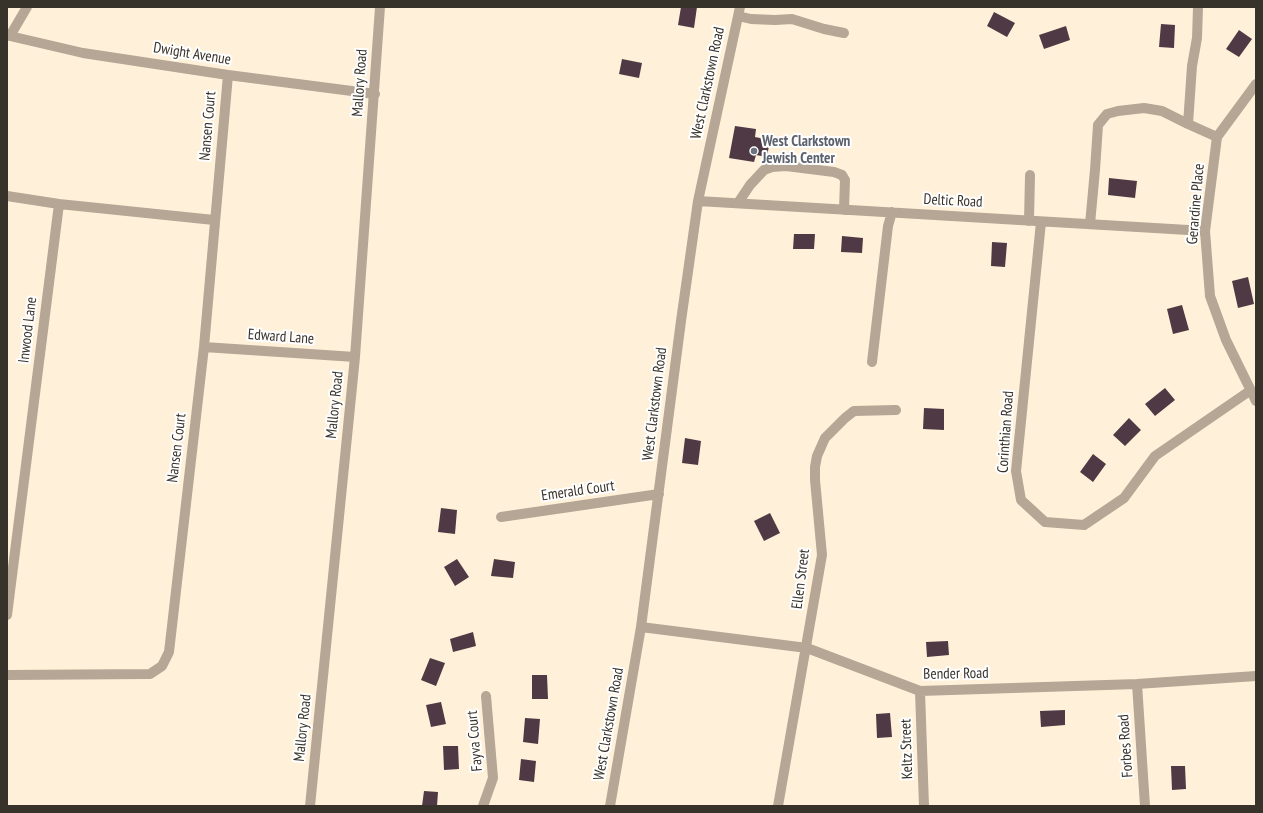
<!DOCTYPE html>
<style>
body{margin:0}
#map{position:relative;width:1263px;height:813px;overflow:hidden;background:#fff1d9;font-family:"PT Sans Narrow",sans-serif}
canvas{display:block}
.frame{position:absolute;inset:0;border:8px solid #38332a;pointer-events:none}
</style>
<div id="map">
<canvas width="1263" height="813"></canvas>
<div class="frame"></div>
</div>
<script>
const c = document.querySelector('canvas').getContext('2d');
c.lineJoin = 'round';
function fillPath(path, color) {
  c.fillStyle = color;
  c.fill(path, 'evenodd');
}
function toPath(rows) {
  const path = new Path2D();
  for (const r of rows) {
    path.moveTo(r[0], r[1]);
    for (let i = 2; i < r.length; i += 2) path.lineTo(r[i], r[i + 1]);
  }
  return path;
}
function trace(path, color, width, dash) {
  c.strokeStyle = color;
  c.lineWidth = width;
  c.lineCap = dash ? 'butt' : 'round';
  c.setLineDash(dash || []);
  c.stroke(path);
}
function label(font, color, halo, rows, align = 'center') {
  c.font = font + ' "PT Sans Narrow",sans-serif';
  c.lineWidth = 4;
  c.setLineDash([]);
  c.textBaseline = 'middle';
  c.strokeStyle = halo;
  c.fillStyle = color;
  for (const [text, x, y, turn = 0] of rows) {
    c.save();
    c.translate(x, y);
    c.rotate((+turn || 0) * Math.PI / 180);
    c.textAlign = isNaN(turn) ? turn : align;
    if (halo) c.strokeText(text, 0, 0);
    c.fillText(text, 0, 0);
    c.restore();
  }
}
const building = toPath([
 [681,7,697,7,694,28,678,25],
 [994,12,1015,23,1007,37,987,26],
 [1161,24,1175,25,1174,48,1159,47],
 [1066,26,1070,40,1044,49,1039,35],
 [1239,30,1252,39,1239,57,1226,49],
 [622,59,642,63,639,78,619,74],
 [735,126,756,129,755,137,770,140,767,157,756,155,754,162,729,158],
 [1109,178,1137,181,1135,198,1108,195],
 [794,234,815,234,814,249,793,249],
 [842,236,863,238,862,253,841,252],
 [992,242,1007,243,1005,267,991,266],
 [1248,277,1254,304,1238,308,1232,281],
 [1182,305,1189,330,1173,334,1167,309],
 [1165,388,1175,400,1155,416,1145,404],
 [924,408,944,409,944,430,923,429],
 [1129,418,1141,430,1125,446,1113,435],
 [685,438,701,441,698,465,682,463],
 [1093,454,1106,464,1093,482,1080,472],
 [441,508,457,510,455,534,438,532],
 [770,513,780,533,764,541,754,521],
 [457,559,469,577,455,586,444,567],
 [494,559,515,562,513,578,491,576],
 [473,632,476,646,453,652,450,639],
 [948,641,949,655,927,657,926,642],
 [430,658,445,663,436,686,421,680],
 [532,675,547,675,548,699,532,699],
 [441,702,446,724,431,727,426,705],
 [1065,710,1065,725,1041,727,1040,711],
 [890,713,892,737,877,738,876,714],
 [525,718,540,719,538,744,523,742],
 [443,746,458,746,459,769,444,770],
 [521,759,536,761,534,782,519,780],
 [1171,766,1185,766,1186,789,1172,790],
 [424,791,438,792,437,806,422,806]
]);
const minor = toPath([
 [738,16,751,19,775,20,792,19,824,29,844,33],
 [7,34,10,36,83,53,228,75,375,94],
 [10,36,27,7],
 [1256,84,1217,137,1205,231,1210,296,1226,340,1256,401],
 [1188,124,1192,66,1197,38,1198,7],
 [7,196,59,204],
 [698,201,1205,231],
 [738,203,750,185,764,170,772,167,786,166,834,172,842,175,845,180,844,210],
 [1029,221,1030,175],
 [1041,222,1016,471,1021,500,1045,522,1084,525,1124,498,1155,456,1251,390],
 [1090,224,1095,170,1098,125,1107,114,1118,111,1144,108,1162,111,1188,124,1217,137],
 [204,347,355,357],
 [872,362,888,226,892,212],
 [501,517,659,494],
 [7,615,59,204,214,220],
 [641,627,807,648,920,691,1137,684,1256,676],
 [7,675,150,674,162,666,169,652,204,347,228,75],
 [1137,684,1145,806],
 [920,691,924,806],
 [310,806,355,357,380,7],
 [483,806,493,778,486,696],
 [610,806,641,627,681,321,698,201,740,7],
 [778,806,822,555,815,480,815,467,817,456,825,438,845,418,854,411,896,410]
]);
const markers = [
 [754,151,4,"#6b7280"]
];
const streetNames = [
 ["Dwight Avenue",192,54,9],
 ["Mallory Road",360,83,-86],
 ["West Clarkstown Road",708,83,-78],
 ["Nansen Court",208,126,-85],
 ["Deltic Road",953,201,3],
 ["Gerardine Place",1196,204,-85],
 ["Inwood Lane",28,330,-83],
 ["Edward Lane",281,337,4],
 ["West Clarkstown Road",655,404,-83],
 ["Mallory Road",335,405,-84],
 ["Corinthian Road",1006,432,-86],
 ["Nansen Court",177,448,-83],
 ["Emerald Court",578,491,-8],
 ["Ellen Street",801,579,-83],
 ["Bender Road",956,674,-1],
 ["West Clarkstown Road",609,724,-80],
 ["Mallory Road",303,728,-84],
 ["Fayva Court",475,741,-95],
 ["Forbes Road",1126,746,-94],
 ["Keltz Street",907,749,-92]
];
const worshipNames = [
 ["West Clarkstown",762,142],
 ["Jewish Center",762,159]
];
fillPath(building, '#4f3944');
trace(minor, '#b6a695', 10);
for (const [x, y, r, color] of markers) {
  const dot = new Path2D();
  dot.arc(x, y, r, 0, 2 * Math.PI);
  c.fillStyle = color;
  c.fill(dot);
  trace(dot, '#fff', 1.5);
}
label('15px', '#38332a', '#fff', streetNames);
label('bold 15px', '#5b616d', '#fff', worshipNames, 'left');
</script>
